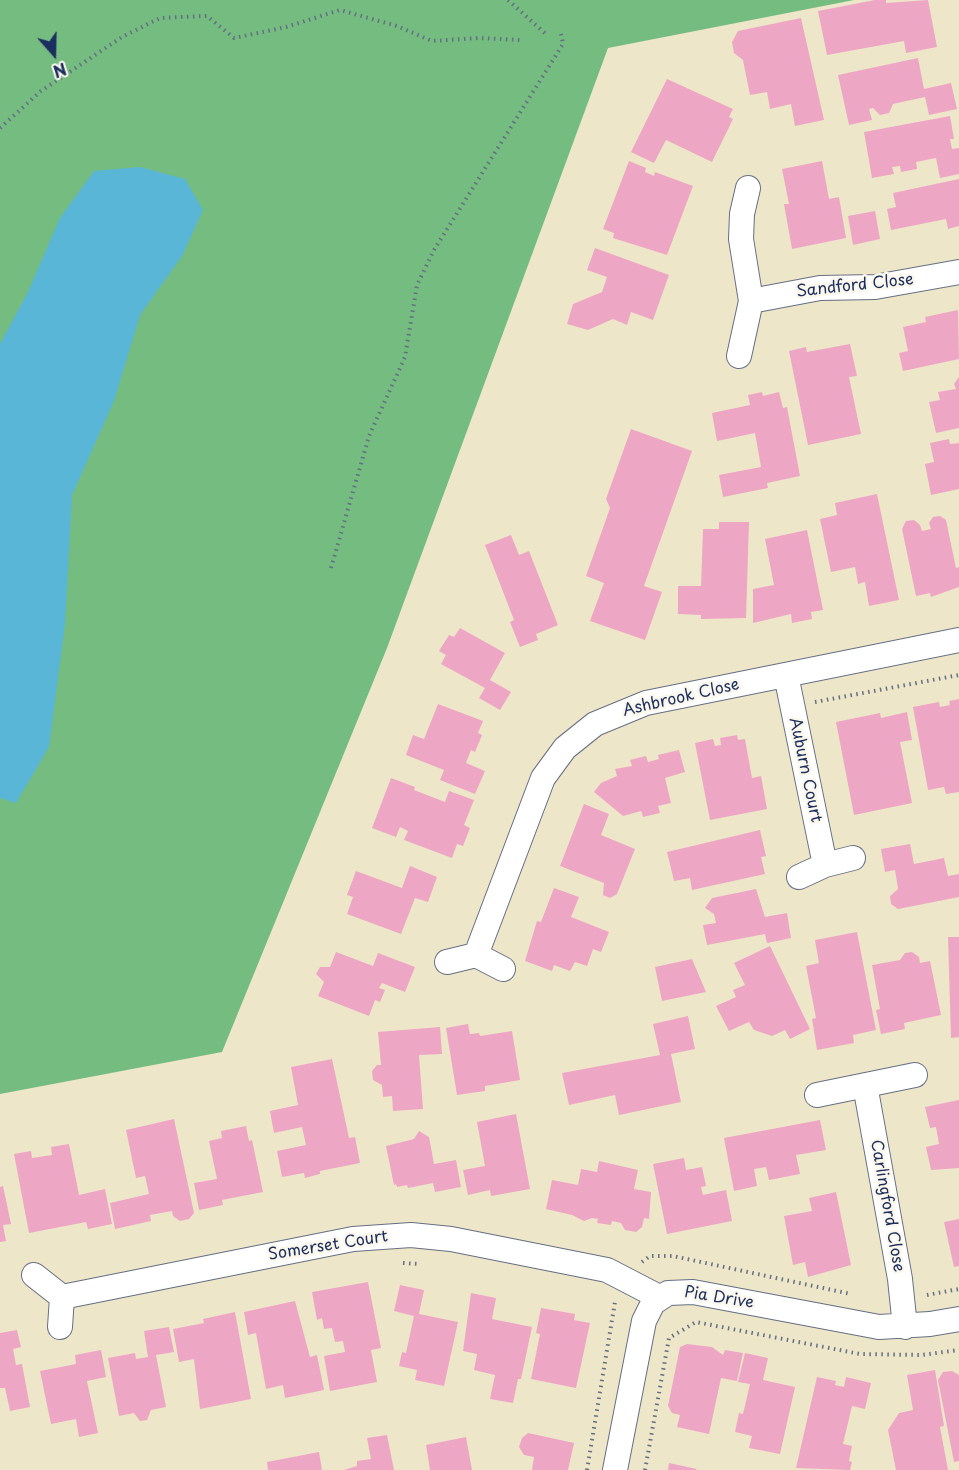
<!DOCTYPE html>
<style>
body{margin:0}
#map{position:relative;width:959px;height:1470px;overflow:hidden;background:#eee6c9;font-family:"Playpen Sans",sans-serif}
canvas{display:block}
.north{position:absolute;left:24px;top:24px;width:60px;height:60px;-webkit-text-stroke:4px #fbf7ec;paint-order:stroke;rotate:160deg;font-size:16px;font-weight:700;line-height:24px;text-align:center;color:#1b2f5e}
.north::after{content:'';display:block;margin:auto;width:21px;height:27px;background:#1b2f5e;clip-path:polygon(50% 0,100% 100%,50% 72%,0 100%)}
</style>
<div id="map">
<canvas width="959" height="1470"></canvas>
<div class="north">N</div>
</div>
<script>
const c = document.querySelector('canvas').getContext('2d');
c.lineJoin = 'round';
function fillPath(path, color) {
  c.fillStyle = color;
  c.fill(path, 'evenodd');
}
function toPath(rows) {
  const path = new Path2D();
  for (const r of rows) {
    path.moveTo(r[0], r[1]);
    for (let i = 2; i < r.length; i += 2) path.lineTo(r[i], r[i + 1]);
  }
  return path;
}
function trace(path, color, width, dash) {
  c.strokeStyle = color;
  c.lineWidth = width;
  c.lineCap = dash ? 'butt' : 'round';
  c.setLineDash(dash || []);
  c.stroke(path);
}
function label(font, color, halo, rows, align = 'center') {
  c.font = font + ' "Playpen Sans",sans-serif';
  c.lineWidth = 5;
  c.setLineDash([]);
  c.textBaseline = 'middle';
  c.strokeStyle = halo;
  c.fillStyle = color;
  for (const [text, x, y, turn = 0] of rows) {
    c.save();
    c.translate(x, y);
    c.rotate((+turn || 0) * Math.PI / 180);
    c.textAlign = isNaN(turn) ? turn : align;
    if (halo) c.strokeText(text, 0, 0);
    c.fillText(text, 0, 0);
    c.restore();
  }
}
const forest = toPath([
 [0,0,854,0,608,48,387,648,222,1052,0,1094]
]);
const water = toPath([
 [140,167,185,179,203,210,182,256,140,315,114,401,72,495,65,624,49,747,16,803,0,798,0,344,27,294,60,218,94,171]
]);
const building = toPath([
 [875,0,886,0,886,3,928,0,937,47,906,53,904,41,827,55,818,11],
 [801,18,824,120,795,126,791,104,770,109,767,92,750,95,743,60,734,53,732,42,738,31],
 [918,58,924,89,951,83,957,109,929,115,925,97,893,104,889,113,880,115,873,108,869,109,872,120,849,125,838,75],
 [667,79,733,109,729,117,733,119,712,162,666,140,654,163,631,152],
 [950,116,954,139,950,139,952,149,959,148,959,174,940,178,936,158,916,162,917,169,901,172,900,166,892,167,894,174,872,178,864,132],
 [629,161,646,168,645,172,654,176,655,172,693,186,667,255,613,238,614,233,603,229],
 [822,161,829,199,839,197,846,238,792,249,784,204,789,204,782,169],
 [959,179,959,226,948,229,946,219,891,230,887,209,896,207,893,193],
 [875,211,880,239,853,245,848,216],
 [595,248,669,275,653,320,631,312,627,325,613,319,588,330,567,324,573,304,602,292,607,277,587,270],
 [958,310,959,359,903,371,899,353,908,351,903,327,926,322,925,317],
 [850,344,857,376,849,377,861,434,808,445,789,351,806,347,807,352],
 [959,377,959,428,936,433,929,402,940,400,938,392,956,389,954,384],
 [762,392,763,396,779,392,783,408,787,407,800,476,767,483,768,488,723,497,719,475,761,467,755,433,717,441,712,413,750,405,748,395],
 [631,429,692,451,644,586,662,592,645,640,590,621,604,583,586,576,610,508,606,499],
 [949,439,950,444,959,443,959,489,931,495,925,464,934,462,930,443],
 [877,494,899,600,869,606,865,582,858,584,855,567,831,572,820,519,837,515,835,503],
 [940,516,946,520,956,568,959,567,959,587,931,597,930,593,916,596,902,529,906,521,914,520,920,525,922,531,931,529,929,523,933,517],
 [719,522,749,522,746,618,701,619,701,615,678,614,678,586,701,586,703,529,719,529],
 [807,530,823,610,811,612,812,619,792,623,791,614,753,623,753,589,774,585,765,539],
 [511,535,519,555,529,551,558,625,536,634,538,640,520,647,510,622,514,620,485,545],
 [460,628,505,653,490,680,511,692,500,710,479,698,485,688,441,664,446,655,439,651,449,635,454,637],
 [959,699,959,792,946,794,944,787,928,790,913,707,939,702,940,707,950,705,949,701],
 [438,704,483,721,478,733,482,735,475,752,471,750,466,763,485,771,475,794,440,780,444,770,406,755,413,735,424,739],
 [907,712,912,740,900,742,912,803,854,815,836,722,880,713,881,718],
 [737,735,738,740,745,739,752,778,761,776,767,809,710,820,695,743,713,739,715,746,721,745,720,738],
 [679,750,685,772,665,778,671,803,658,806,660,813,643,817,641,811,623,816,594,792,601,783,617,776,615,769,632,766,630,760,646,756,648,762,659,759,658,755],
 [391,778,415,787,414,790,445,802,449,791,474,800,464,825,470,828,463,846,457,844,452,858,404,840,408,831,400,827,396,837,372,828],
 [584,804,609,814,601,835,635,849,617,894,610,898,603,895,604,883,560,866],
 [760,830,766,856,761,857,765,874,692,890,690,878,674,881,667,852],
 [910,844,914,864,944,858,948,876,959,874,959,897,898,909,891,904,890,896,898,889,895,870,885,872,881,849],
 [410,866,437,877,428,902,415,898,401,934,347,914,353,897,347,895,356,871,402,888],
 [554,888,579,897,571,917,609,932,601,952,593,949,587,966,575,962,570,971,554,965,552,971,525,961,537,921,541,922],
 [756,889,765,917,787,913,791,938,767,943,765,934,707,945,703,925,716,923,714,914,705,908,712,898],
 [857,932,876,1030,853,1035,854,1043,817,1050,812,1019,816,1018,806,966,819,963,815,940],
 [948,937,959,937,959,1037,951,1038],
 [770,946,810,1029,790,1039,785,1030,772,1036,754,1030,749,1022,729,1031,716,1006,736,997,733,990,745,985,734,963],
 [336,952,373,966,378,953,415,967,405,992,382,983,379,988,385,990,380,1002,375,1000,369,1016,318,996,324,982,316,974,320,967,330,967],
 [912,952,919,957,920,963,930,961,941,1015,904,1023,905,1029,881,1034,876,1010,880,1009,872,965,900,960,905,953],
 [692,959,706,992,662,1001,655,967],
 [688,1016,695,1049,671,1054,681,1102,619,1115,615,1095,569,1105,562,1073,660,1055,653,1024],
 [468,1024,470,1034,479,1033,480,1036,512,1031,520,1080,485,1086,485,1091,457,1095,446,1028],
 [440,1027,442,1054,419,1055,423,1109,393,1111,392,1096,383,1097,382,1085,373,1080,372,1071,377,1065,381,1065,378,1032],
 [332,1059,349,1138,355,1137,360,1163,320,1171,320,1174,305,1178,304,1173,282,1177,277,1151,306,1145,302,1127,274,1133,270,1111,298,1105,291,1067],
 [959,1100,959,1168,931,1170,926,1147,939,1144,936,1127,930,1128,925,1107],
 [516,1114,530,1189,491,1196,490,1190,468,1195,463,1170,485,1166,477,1122],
 [174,1119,194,1213,189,1219,180,1221,173,1216,172,1211,150,1215,151,1221,115,1229,110,1203,149,1194,145,1176,136,1178,126,1130],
 [820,1120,826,1150,796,1155,800,1174,769,1180,766,1167,754,1169,757,1186,734,1191,724,1138],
 [246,1126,249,1141,252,1140,263,1192,222,1200,223,1205,199,1210,194,1183,217,1179,209,1141,222,1138,221,1131],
 [419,1131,429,1137,434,1164,456,1160,461,1187,435,1192,433,1183,408,1188,407,1185,397,1187,396,1184,394,1185,386,1146,414,1139],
 [69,1144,79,1195,105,1189,112,1224,88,1229,86,1222,29,1233,14,1154,31,1151,32,1158,52,1155,51,1147],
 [684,1158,686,1170,702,1167,706,1186,701,1187,703,1195,726,1190,732,1221,667,1234,653,1164],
 [599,1161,638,1170,634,1189,651,1192,649,1219,644,1218,642,1227,636,1232,625,1230,621,1223,612,1221,611,1225,597,1223,598,1219,592,1218,584,1221,572,1215,546,1209,552,1180,578,1185,581,1169,597,1172],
 [3,1186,11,1224,3,1225,6,1241,0,1242,0,1187],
 [836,1192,851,1265,808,1277,805,1262,793,1265,784,1216,812,1211,809,1198],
 [959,1219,959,1266,954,1267,944,1222],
 [368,1282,381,1348,371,1350,377,1382,330,1391,324,1356,345,1352,343,1341,335,1342,332,1328,324,1329,322,1318,317,1320,312,1292],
 [400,1285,424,1290,419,1314,458,1322,444,1386,415,1380,417,1370,399,1366,402,1352,406,1353,414,1316,394,1311],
 [471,1293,496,1298,492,1319,532,1327,521,1379,518,1379,513,1403,490,1399,495,1375,474,1370,477,1354,463,1351],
 [295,1301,310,1357,317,1355,324,1390,285,1398,283,1385,266,1389,256,1333,248,1335,244,1312],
 [541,1308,575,1314,574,1320,590,1323,576,1388,531,1379,540,1334,536,1333],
 [235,1312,251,1399,200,1409,194,1359,179,1362,173,1329,204,1323,203,1319],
 [169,1327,174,1352,156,1355,166,1407,151,1410,147,1420,140,1421,134,1413,119,1416,108,1358,135,1353,136,1359,148,1357,144,1331],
 [17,1330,21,1347,13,1349,16,1365,22,1364,30,1407,10,1411,5,1388,0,1388,0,1333],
 [687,1344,712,1347,723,1355,725,1350,743,1353,737,1381,721,1378,709,1434,677,1427,680,1415,672,1413,668,1406,680,1347],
 [101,1350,106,1377,87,1381,98,1433,79,1437,76,1419,51,1424,40,1371,76,1364,75,1355],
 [745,1353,768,1358,763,1380,795,1387,780,1454,749,1448,752,1436,735,1432,739,1413,743,1414,750,1384,738,1382],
 [935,1370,944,1426,940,1427,948,1470,896,1470,888,1430,899,1413,913,1410,907,1375],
 [952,1371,959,1375,959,1461,954,1462,938,1380,943,1372],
 [817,1377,836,1381,835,1385,844,1387,846,1377,871,1383,865,1409,852,1406,843,1444,852,1446,849,1461,852,1462,850,1470,796,1468],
 [528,1433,574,1443,568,1470,532,1470,534,1457,524,1455,519,1447,522,1438],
 [387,1435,394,1470,344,1470,357,1466,357,1461,371,1459,367,1438],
 [466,1437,472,1470,430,1470,426,1445],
 [319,1452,322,1470,268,1470,267,1462],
 [669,1463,697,1469,696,1470,668,1470]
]);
const path = toPath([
 [508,0,548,36],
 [0,128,41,91,122,37,160,18,207,16,234,38,286,27,340,10,397,26,432,41,478,38,520,40],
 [331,568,369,436,405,357,417,285,434,250,563,44,561,34],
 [815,702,959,675],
 [642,1262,650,1256,673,1256,851,1294],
 [403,1263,419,1264],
 [927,1295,959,1289],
 [587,1470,615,1302],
 [645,1470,669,1338,696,1322,860,1354,921,1355,959,1350]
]);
const street = toPath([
 [751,301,820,288,875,287,959,272],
 [739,356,751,301,741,239,742,214,748,188],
 [786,675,825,865],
 [799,877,825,865,853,858],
 [476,955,503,969],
 [447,962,476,955,543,778,565,748,595,724,646,703,959,640],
 [865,1085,900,1279,905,1327],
 [817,1095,915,1075],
 [34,1275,62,1297,353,1239,411,1235,451,1239,607,1270,659,1297],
 [60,1327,62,1297],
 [615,1470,644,1321,653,1303,668,1293,693,1292,879,1327,930,1324,959,1319]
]);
const streetNames = [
 ["Sandford Close",855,286,-6],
 ["Ashbrook Close",681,698,-13],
 ["Auburn Court",805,770,78],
 ["Carlingford Close",887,1206,80],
 ["Somerset Court",328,1246,-9],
 ["Pia Drive",719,1298,9]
];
fillPath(forest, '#75bc81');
fillPath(water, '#59b6d7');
fillPath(building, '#eda7c5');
trace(street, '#656f83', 26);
trace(path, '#656f83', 4, [1.5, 4.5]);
trace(street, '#fff', 24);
label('16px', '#1b2f5e', '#fbf7ec', streetNames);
</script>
